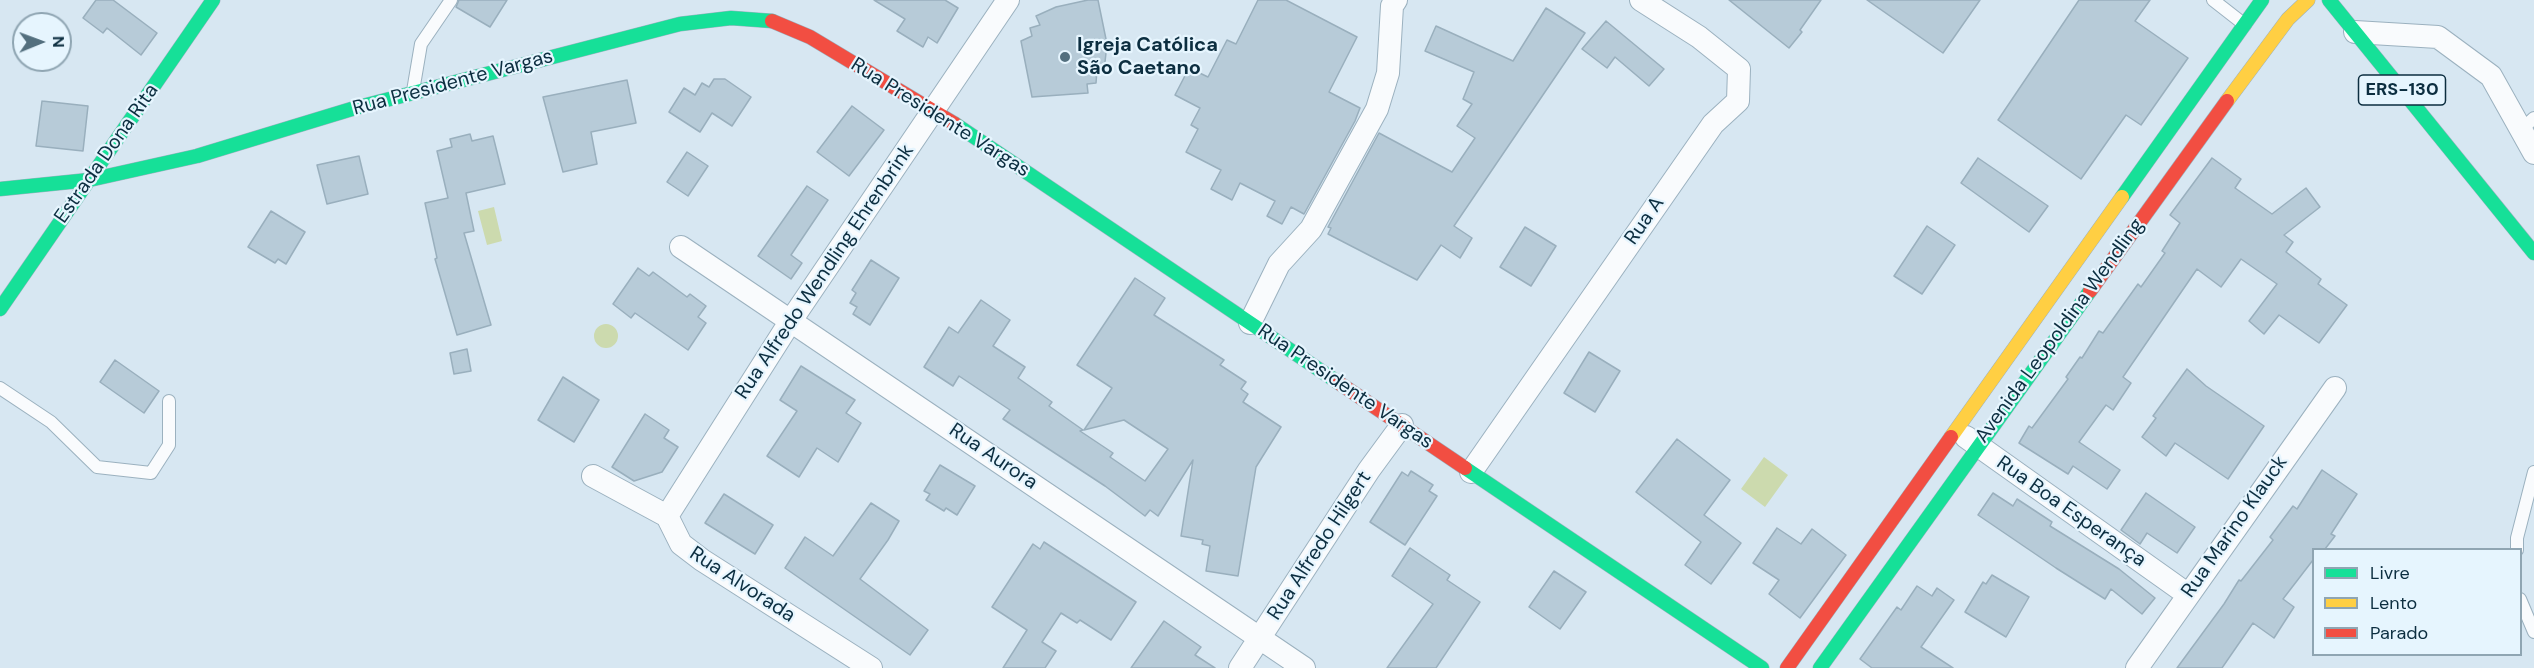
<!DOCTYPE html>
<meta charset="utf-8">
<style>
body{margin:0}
#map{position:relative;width:2534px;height:668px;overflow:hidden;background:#d7e7f2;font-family:"DM Sans",sans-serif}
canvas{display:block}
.legend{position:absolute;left:2312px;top:548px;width:210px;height:108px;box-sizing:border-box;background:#e6f5fe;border:2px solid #8fa5b2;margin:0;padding:8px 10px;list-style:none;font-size:18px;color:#0c2e40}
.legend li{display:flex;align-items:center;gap:12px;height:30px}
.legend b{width:30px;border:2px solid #8fa5b2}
.north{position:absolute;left:12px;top:12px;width:60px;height:60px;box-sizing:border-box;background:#e6f5fe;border:2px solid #8fa5b2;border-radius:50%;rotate:89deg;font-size:16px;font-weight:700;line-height:24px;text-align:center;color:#0c2e40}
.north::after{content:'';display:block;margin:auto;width:21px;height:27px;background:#536f7e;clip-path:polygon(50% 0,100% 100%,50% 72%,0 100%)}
</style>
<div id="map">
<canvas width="2534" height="668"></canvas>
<ul class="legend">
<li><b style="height:8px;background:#16e098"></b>Livre</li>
<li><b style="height:8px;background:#ffcf43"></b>Lento</li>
<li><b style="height:8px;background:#f24e42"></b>Parado</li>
</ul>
<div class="north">N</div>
</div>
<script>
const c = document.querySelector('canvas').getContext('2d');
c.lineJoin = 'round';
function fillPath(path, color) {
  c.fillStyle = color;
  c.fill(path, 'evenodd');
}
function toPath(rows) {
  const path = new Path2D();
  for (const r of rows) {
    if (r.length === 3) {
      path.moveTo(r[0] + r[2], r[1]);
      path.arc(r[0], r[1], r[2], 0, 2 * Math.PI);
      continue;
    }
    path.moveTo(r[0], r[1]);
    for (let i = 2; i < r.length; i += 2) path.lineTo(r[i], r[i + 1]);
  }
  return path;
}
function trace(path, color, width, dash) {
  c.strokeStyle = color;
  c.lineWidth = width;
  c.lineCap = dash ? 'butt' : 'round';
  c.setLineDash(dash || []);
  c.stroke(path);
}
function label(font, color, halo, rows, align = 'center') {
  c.font = font + ' "DM Sans",sans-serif';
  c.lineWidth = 4.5;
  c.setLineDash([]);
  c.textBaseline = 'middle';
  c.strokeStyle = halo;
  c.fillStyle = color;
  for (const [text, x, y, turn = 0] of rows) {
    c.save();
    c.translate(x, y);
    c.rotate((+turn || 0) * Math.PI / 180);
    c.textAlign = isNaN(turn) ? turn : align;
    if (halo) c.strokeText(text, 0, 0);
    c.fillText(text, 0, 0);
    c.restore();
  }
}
const water = toPath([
 [494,207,502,241,487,245,478,211],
 [606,336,12],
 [1764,457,1788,475,1765,507,1741,489]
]);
const building = toPath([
 [96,0,113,0,157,33,141,55,107,28,103,33,83,18,96,0],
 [459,0,507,0,490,27,456,7,459,0],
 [874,0,945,0,958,8,937,43,928,37,923,47,897,31,905,19,874,0],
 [1088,0,1098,0,1107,44,1104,71,1097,70,1096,83,1087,84,1088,93,1032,97,1021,41,1032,36,1030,28,1040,25,1036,16,1056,7,1088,0],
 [1258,0,1286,0,1357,37,1329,92,1360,108,1355,121,1304,214,1291,207,1282,224,1267,216,1275,201,1240,183,1232,200,1211,189,1221,170,1186,152,1198,129,1191,125,1200,108,1175,95,1189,68,1208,77,1227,40,1236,44,1258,0],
 [1729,0,1821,0,1800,30,1802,32,1789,48,1729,0],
 [1867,0,1980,0,1943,53,1867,0],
 [2079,0,2150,0,2135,21,2188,58,2141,125,2126,115,2081,179,1998,120,2079,0],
 [1546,8,1585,33,1454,226,1472,238,1460,258,1441,245,1417,280,1328,234,1331,228,1328,227,1379,133,1452,172,1475,138,1457,126,1472,104,1463,99,1474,72,1425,51,1436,26,1513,61,1546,8],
 [1606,21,1664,69,1649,86,1615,57,1607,68,1582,49,1606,21],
 [714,79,725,79,751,97,732,126,712,113,700,132,669,112,684,88,695,95,702,83,709,87,714,79],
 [627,80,636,123,591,132,597,164,563,172,543,97,627,80],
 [42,101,88,106,83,151,36,146,42,101],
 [852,106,884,130,849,176,817,152,852,106],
 [470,134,472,141,493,136,505,184,466,193,474,231,464,233,491,325,457,335,435,259,437,258,425,203,448,198,437,151,452,147,450,139,470,134],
 [687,152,708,166,688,196,667,182,687,152],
 [359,156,368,194,327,204,317,165,359,156],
 [1978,158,2048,206,2029,232,1961,183,1978,158],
 [2212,158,2241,179,2235,188,2272,214,2306,188,2320,207,2284,235,2293,242,2286,252,2321,279,2318,284,2347,305,2319,343,2279,315,2264,334,2249,321,2277,284,2241,259,2221,287,2197,269,2123,377,2131,383,2113,410,2106,405,2079,442,2120,470,2107,489,2073,466,2068,474,2019,443,2029,426,2032,428,2068,379,2066,377,2080,357,2082,358,2099,331,2103,333,2138,284,2141,287,2165,253,2162,251,2180,223,2170,215,2212,158],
 [807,186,828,200,791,255,802,263,791,279,758,256,807,186],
 [271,211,305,232,286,264,278,259,275,263,248,247,271,211],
 [1927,226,1955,245,1922,294,1894,276,1927,226],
 [1525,227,1556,246,1531,286,1500,267,1525,227],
 [871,260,899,278,870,325,853,314,857,307,850,303,856,293,852,290,871,260],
 [638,268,649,276,653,272,687,297,690,294,706,306,698,317,706,323,688,350,635,313,631,318,613,304,638,268],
 [1135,278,1165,298,1154,315,1224,360,1220,365,1246,382,1241,389,1248,394,1243,402,1281,427,1256,467,1238,576,1206,571,1210,546,1202,544,1203,540,1181,536,1193,460,1158,516,1150,510,1145,516,1105,486,1003,419,1010,410,959,376,953,386,924,367,949,327,958,333,981,300,1010,320,993,346,1025,367,1018,378,1052,402,1049,406,1083,430,1080,431,1113,453,1110,457,1145,481,1168,449,1124,420,1084,430,1112,388,1077,365,1135,278],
 [467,349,471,371,454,374,450,353,467,349],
 [1589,352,1620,371,1595,412,1564,393,1589,352],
 [115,360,159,391,144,413,100,382,115,360],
 [801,366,855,400,846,413,861,423,838,462,817,448,799,477,767,456,797,411,780,400,801,366],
 [2187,369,2206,386,2264,426,2228,479,2175,443,2166,456,2142,437,2156,418,2153,416,2187,369],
 [563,377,599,400,574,442,538,420,563,377],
 [645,414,669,430,664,438,678,447,662,472,634,481,612,467,645,414],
 [1677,439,1730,480,1704,515,1741,543,1711,584,1685,565,1701,542,1636,492,1677,439],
 [940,465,975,486,957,515,946,508,944,511,926,500,930,494,924,491,940,465],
 [2322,470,2357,494,2331,534,2335,536,2325,549,2313,549,2313,560,2283,599,2294,607,2274,638,2253,623,2222,668,2177,668,2224,604,2239,580,2241,581,2273,540,2270,537,2293,506,2297,509,2322,470],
 [1411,471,1433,485,1429,491,1437,496,1405,545,1370,522,1402,472,1408,476,1411,471],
 [1993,493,2013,506,2017,499,2052,522,2050,526,2119,569,2155,598,2142,614,2111,589,2105,599,2056,568,1978,515,1993,493],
 [2146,493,2195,527,2177,553,2147,533,2140,544,2121,530,2146,493],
 [724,494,773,525,755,554,705,523,724,494],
 [871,503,899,521,888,540,860,579,928,630,910,655,785,568,805,537,833,556,871,503],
 [1777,528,1801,544,1812,529,1846,555,1800,618,1769,594,1779,580,1753,563,1777,528],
 [1044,542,1136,602,1111,640,1080,620,1077,623,1061,613,1042,642,1056,651,1045,668,1003,668,1027,630,992,607,1033,544,1040,549,1044,542],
 [1410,548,1450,575,1447,580,1480,602,1436,668,1387,668,1433,604,1392,576,1410,548],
 [1554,571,1586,592,1560,629,1529,607,1554,571],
 [1992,575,2029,597,2006,637,1965,612,1983,582,1986,584,1992,575],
 [1917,586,1932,596,1937,588,1954,600,1921,647,1953,668,1872,668,1860,659,1897,607,1901,610,1917,586],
 [1164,621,1201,647,1195,655,1215,668,1131,668,1164,621]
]);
const lane = toPath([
 [2213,0,2245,25],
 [413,91,421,44,451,0],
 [2521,130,2534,118],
 [0,388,51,422,97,467,151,473,169,445,169,401],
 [2517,550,2517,538,2534,472],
 [2520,599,2534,632]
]);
const street = toPath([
 [2355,32,2438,37,2491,76,2534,153],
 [681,247,1304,668],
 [1250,323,1279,264,1311,229,1377,109,1388,73,1392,6,1396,0],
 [1966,437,2187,594],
 [1471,472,1713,124,1738,101,1739,69,1699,37,1641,0],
 [593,476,667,516,681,544,702,560,871,668],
 [667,516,790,322,1008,0],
 [1240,668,1369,470,1402,425],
 [2137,668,2335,388]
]);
const fast = toPath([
 [2329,0,2534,253],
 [955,124,1339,383],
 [0,189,89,180,197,156,355,108,680,24,731,18,772,21],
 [2122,197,2262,0],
 [0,309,213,0],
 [1465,468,1762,668],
 [1820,668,2090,291]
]);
const slow = toPath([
 [2227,101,2288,19,2308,0],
 [1951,437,2122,197]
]);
const jam = toPath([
 [772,21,810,37,955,124],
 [2090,291,2227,101],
 [1339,383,1465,468],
 [1787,668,1951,437]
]);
const markers = [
 [1065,57,6,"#536f7e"]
];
const shields = [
 [2402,90,87]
];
const shieldNames = [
 ["ERS-130",2402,90]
];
const poiNames = [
 ["Igreja Católica",1077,46],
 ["São Caetano",1077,69]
];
const streetNames = [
 ["Rua Presidente Vargas",453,83,-15],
 ["Rua Presidente Vargas",940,118,32],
 ["Estrada Dona Rita",107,154,-55],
 ["Rua A",1645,221,-55],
 ["Rua Alfredo Wendling Ehrenbrink",825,272,-56],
 ["Avenida Leopoldina Wendling",2060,331,-54],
 ["Rua Presidente Vargas",1345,387,34],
 ["Rua Aurora",993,457,34],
 ["Rua Boa Esperança",2071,512,35],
 ["Rua Marino Klauck",2235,527,-55],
 ["Rua Alfredo Hilgert",1320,546,-57],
 ["Rua Alvorada",742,585,33]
];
fillPath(water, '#ccdaae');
fillPath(building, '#b7cbd8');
trace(building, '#99afbd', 1.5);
trace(lane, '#9bb1bf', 14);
trace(street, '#9bb1bf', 24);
trace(fast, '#9bb1bf', 15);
trace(slow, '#9bb1bf', 15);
trace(jam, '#9bb1bf', 15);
trace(lane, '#f9fbfd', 12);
trace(street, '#f9fbfd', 22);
trace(fast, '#16e098', 14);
trace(slow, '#ffcf43', 14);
trace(jam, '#f24e42', 14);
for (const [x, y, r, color] of markers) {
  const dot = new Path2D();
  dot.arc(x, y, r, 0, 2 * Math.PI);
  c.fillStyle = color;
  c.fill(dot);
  trace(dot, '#e6f5fe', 2);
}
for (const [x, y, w] of shields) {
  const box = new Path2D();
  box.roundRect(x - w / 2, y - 15, w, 30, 4.5);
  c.fillStyle = '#e6f5fe';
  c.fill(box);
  trace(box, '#0c2e40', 1.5);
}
label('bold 18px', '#0c2e40', null, shieldNames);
label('bold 20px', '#0c2e40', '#e6f5fe', poiNames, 'left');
label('20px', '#0c2e40', '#e6f5fe', streetNames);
</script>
